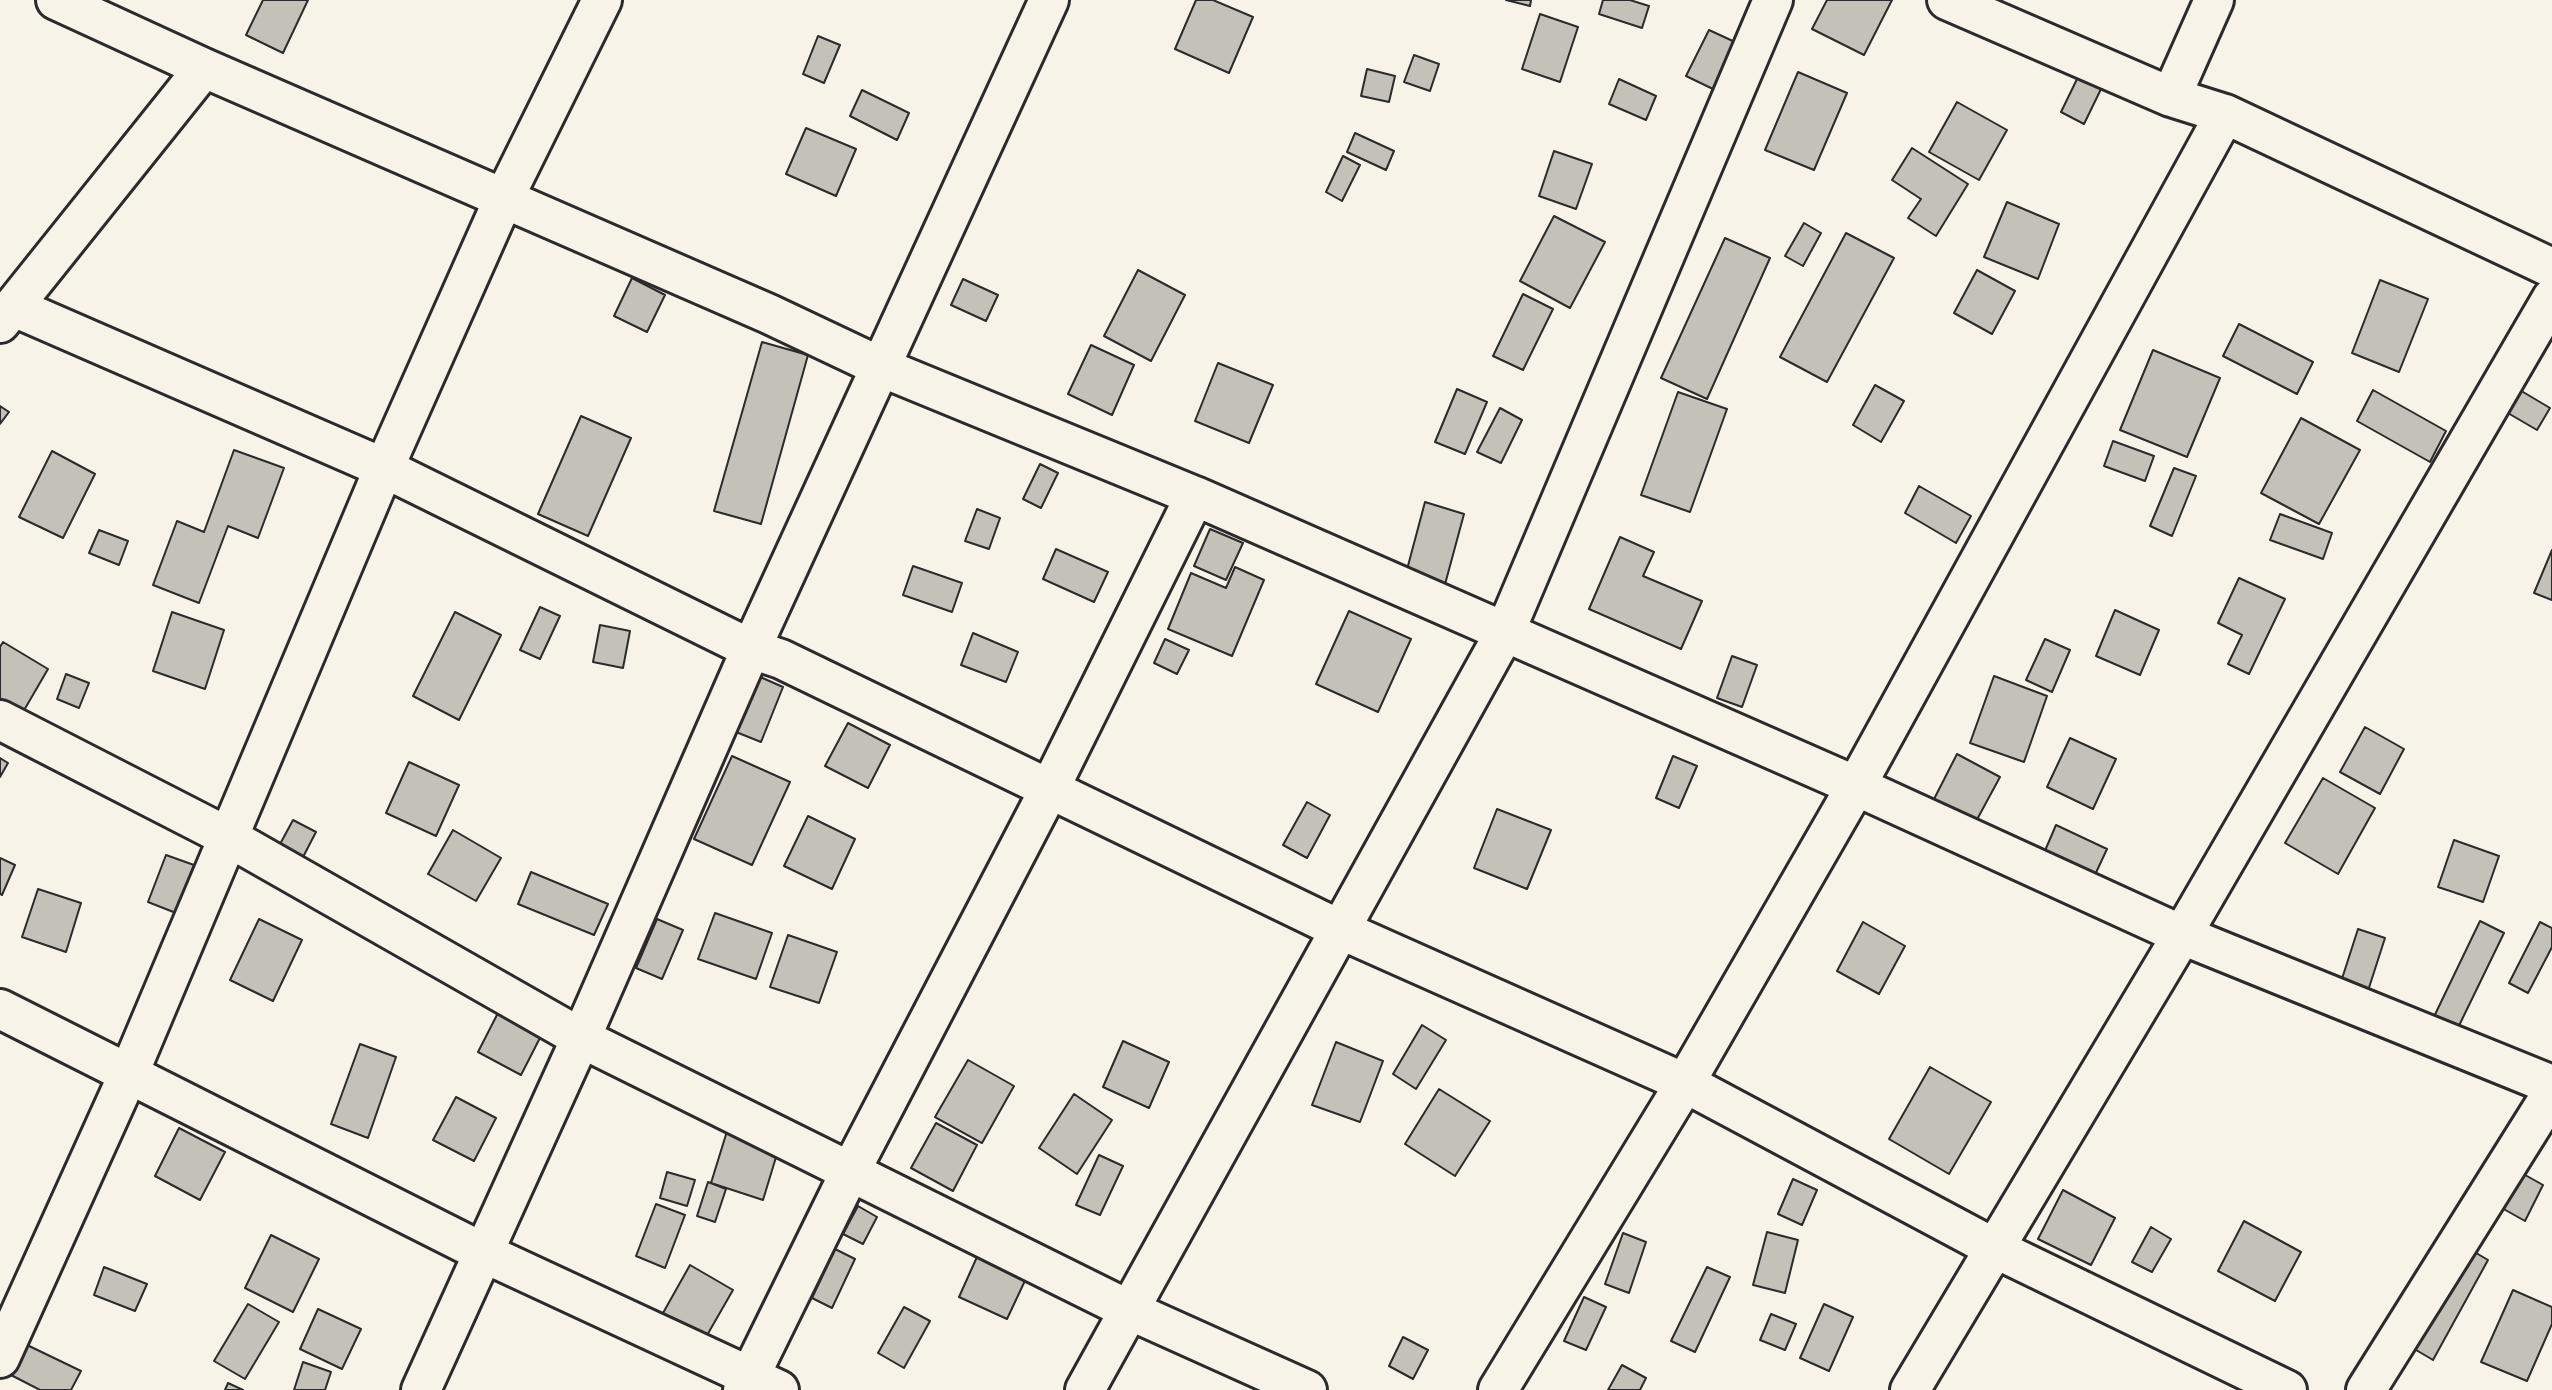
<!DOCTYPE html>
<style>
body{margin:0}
canvas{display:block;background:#f7f3e8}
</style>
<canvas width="2552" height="1390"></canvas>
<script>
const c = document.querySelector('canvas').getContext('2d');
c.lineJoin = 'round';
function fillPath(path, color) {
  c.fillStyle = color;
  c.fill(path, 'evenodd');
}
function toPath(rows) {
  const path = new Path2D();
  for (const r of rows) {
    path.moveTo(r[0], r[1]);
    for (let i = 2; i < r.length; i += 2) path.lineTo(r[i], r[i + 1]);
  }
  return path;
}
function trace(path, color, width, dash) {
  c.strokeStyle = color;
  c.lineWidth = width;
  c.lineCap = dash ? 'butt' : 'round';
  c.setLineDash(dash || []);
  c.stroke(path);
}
const building = toPath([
 [263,0,308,0,283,53,246,35,263,0],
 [1196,0,1213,0,1253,17,1229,73,1175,49,1196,0],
 [1506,0,1531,0,1530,6,1506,0],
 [1603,0,1630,0,1649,6,1642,28,1599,14,1603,0],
 [1827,0,1892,0,1864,55,1812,29,1827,0],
 [1540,14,1578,27,1560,82,1522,69,1540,14],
 [1709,30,1735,42,1713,89,1686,76,1709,30],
 [818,36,840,45,824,83,803,74,818,36],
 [1414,55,1439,64,1430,91,1404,82,1414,55],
 [1367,69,1395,76,1389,102,1361,96,1367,69],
 [1798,72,1847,93,1814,170,1765,150,1798,72],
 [2079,75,2102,87,2084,124,2061,112,2079,75],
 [1619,79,1656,96,1646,120,1609,104,1619,79],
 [862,90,909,113,897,140,850,116,862,90],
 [1957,102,2007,130,1979,180,1929,152,1957,102],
 [806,128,856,149,836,196,786,174,806,128],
 [1355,133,1394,151,1386,170,1347,152,1355,133],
 [1912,148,1968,184,1936,236,1908,218,1921,199,1892,180,1912,148],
 [1554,151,1592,164,1576,209,1539,196,1554,151],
 [1343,156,1360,165,1342,201,1326,192,1343,156],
 [2007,202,2059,224,2038,279,1984,257,2007,202],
 [1554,216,1605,242,1570,308,1520,281,1554,216],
 [1804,223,1821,233,1803,266,1785,256,1804,223],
 [1846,233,1894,258,1827,382,1780,357,1846,233],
 [1725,238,1770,258,1707,399,1661,378,1725,238],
 [1138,270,1185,295,1151,361,1104,336,1138,270],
 [1977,270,2015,291,1992,334,1954,313,1977,270],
 [632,278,665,295,647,332,614,316,632,278],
 [963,279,998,295,986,321,951,305,963,279],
 [2380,280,2428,299,2399,372,2352,353,2380,280],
 [1523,294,1553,309,1523,370,1493,356,1523,294],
 [2239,324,2313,362,2297,394,2223,356,2239,324],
 [762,342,808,355,761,524,714,511,762,342],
 [1091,345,1134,365,1112,415,1068,394,1091,345],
 [2153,350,2220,378,2187,457,2120,430,2153,350],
 [1218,363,1273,385,1249,443,1195,421,1218,363],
 [1875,385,1904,401,1881,442,1853,425,1875,385],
 [2513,386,2550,408,2537,430,2501,409,2513,386],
 [1457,389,1487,402,1465,454,1435,442,1457,389],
 [2373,390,2446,431,2430,462,2357,421,2373,390],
 [1678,392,1727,409,1690,512,1641,495,1678,392],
 [0,406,9,412,0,424,0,406],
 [1500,408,1522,420,1501,463,1477,452,1500,408],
 [581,416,631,438,588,536,538,514,581,416],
 [2301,418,2360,450,2319,524,2261,493,2301,418],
 [2113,441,2154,456,2145,481,2104,466,2113,441],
 [234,450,284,468,258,538,228,526,199,603,153,585,177,521,204,532,234,450],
 [52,451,95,474,63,538,19,517,52,451],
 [1040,464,1058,473,1041,508,1023,499,1040,464],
 [2174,468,2196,476,2172,536,2150,526,2174,468],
 [1919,486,1971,516,1956,543,1905,513,1919,486],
 [1425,502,1464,514,1444,588,1405,577,1425,502],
 [977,509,1000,518,989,549,965,541,977,509],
 [2280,514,2332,533,2323,559,2270,540,2280,514],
 [1210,529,1243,543,1226,580,1194,566,1210,529],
 [99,530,128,541,119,565,89,553,99,530],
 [1620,537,1654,552,1643,576,1702,601,1681,649,1589,609,1620,537],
 [1056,549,1108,572,1094,602,1043,579,1056,549],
 [2552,550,2552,600,2534,593,2552,550],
 [913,566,962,583,952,612,903,595,913,566],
 [1235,567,1264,580,1232,656,1168,629,1191,573,1226,588,1235,567],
 [2239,578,2285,599,2249,674,2228,664,2242,635,2218,623,2239,578],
 [540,607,560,616,540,659,520,650,540,607],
 [2115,610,2159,630,2140,675,2096,656,2115,610],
 [1349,611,1411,639,1378,712,1316,684,1349,611],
 [172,612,224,630,205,689,153,671,172,612],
 [455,612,501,635,459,720,413,696,455,612],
 [600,625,630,631,623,668,593,662,600,625],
 [973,633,1018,652,1006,682,961,665,973,633],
 [1165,639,1189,650,1177,674,1154,663,1165,639],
 [2045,639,2070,650,2052,692,2026,680,2045,639],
 [3,642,48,669,23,712,0,698,0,647,3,642],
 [1732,656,1757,665,1742,707,1717,698,1732,656],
 [66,674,89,683,79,708,57,699,66,674],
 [758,676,783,687,761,742,736,732,758,676],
 [1994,676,2047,696,2024,762,1970,743,1994,676],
 [848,723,890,745,868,788,825,766,848,723],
 [2365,727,2404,749,2380,794,2340,772,2365,727],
 [2070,738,2116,759,2093,809,2047,787,2070,738],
 [1957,754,2000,777,1974,825,1932,803,1957,754],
 [732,756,790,782,752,865,694,839,732,756],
 [1673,756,1697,766,1679,808,1656,798,1673,756],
 [0,758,8,763,0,777,0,758],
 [409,762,459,785,436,836,386,813,409,762],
 [2323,778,2375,808,2338,874,2285,843,2323,778],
 [1307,802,1330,815,1307,858,1283,845,1307,802],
 [1497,809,1551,830,1527,889,1474,868,1497,809],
 [808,816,855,839,832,889,784,866,808,816],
 [293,820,316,832,302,859,279,846,293,820],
 [2056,825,2107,849,2094,877,2044,853,2056,825],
 [453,830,501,858,476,901,428,874,453,830],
 [2454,840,2499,856,2483,902,2438,887,2454,840],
 [166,855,194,865,176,913,148,902,166,855],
 [0,858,15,865,2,895,0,894,0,858],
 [531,872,608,904,594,935,518,904,531,872],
 [38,889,81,903,66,952,22,937,38,889],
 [715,913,772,933,756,979,698,959,715,913],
 [259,919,302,940,273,1001,230,980,259,919],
 [657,919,683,930,662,979,636,968,657,919],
 [2480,921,2504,933,2453,1038,2429,1027,2480,921],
 [1863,922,1905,946,1879,994,1837,971,1863,922],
 [2540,922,2552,928,2552,947,2528,993,2509,983,2540,922],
 [2358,929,2385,938,2366,997,2339,988,2358,929],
 [788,935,837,952,819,1003,770,987,788,935],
 [500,1009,543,1032,521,1075,478,1052,500,1009],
 [1422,1025,1446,1040,1416,1089,1393,1074,1422,1025],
 [1123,1041,1169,1062,1149,1108,1103,1087,1123,1041],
 [1336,1042,1383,1061,1360,1122,1312,1105,1336,1042],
 [360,1044,396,1057,368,1138,331,1124,360,1044],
 [968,1060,1014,1086,982,1143,935,1117,968,1060],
 [1930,1067,1991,1102,1949,1174,1889,1139,1930,1067],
 [1439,1089,1490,1121,1455,1176,1405,1144,1439,1089],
 [1074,1094,1112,1120,1077,1174,1039,1148,1074,1094],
 [456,1097,496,1118,474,1161,433,1140,456,1097],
 [936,1123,977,1145,953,1191,911,1168,936,1123],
 [179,1128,225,1152,200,1200,155,1176,179,1128],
 [728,1128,780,1144,763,1200,711,1183,728,1128],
 [1099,1155,1123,1166,1100,1215,1076,1205,1099,1155],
 [2518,1171,2543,1185,2525,1221,2500,1207,2518,1171],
 [667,1172,695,1180,687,1206,660,1198,667,1172],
 [1793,1179,1817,1190,1802,1225,1778,1214,1793,1179],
 [708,1182,726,1189,715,1222,697,1216,708,1182],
 [2063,1190,2115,1218,2091,1265,2038,1239,2063,1190],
 [656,1204,685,1215,665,1268,636,1256,656,1204],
 [858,1206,877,1217,863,1244,843,1234,858,1206],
 [2244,1221,2301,1252,2275,1301,2218,1271,2244,1221],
 [2151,1227,2171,1239,2152,1272,2132,1262,2151,1227],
 [1767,1232,1798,1240,1785,1293,1753,1285,1767,1232],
 [1623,1233,1646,1242,1629,1293,1605,1284,1623,1233],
 [271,1235,319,1259,293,1312,245,1288,271,1235],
 [2466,1247,2488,1260,2433,1360,2411,1347,2466,1247],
 [981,1248,1030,1270,1007,1319,959,1297,981,1248],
 [835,1249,855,1259,832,1308,812,1298,835,1249],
 [690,1265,733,1290,706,1337,663,1313,690,1265],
 [104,1267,147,1284,135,1311,94,1295,104,1267],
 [1707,1267,1730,1277,1695,1352,1671,1341,1707,1267],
 [2513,1290,2552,1307,2552,1324,2527,1381,2481,1362,2513,1290],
 [1584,1297,1606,1307,1586,1350,1564,1341,1584,1297],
 [248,1304,279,1322,245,1379,214,1361,248,1304],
 [1824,1304,1853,1317,1829,1371,1800,1358,1824,1304],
 [904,1307,930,1321,904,1368,878,1353,904,1307],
 [318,1309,361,1329,342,1369,300,1349,318,1309],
 [1771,1314,1796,1324,1785,1350,1760,1340,1771,1314],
 [1403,1337,1428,1350,1413,1379,1389,1366,1403,1337],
 [25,1344,81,1371,71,1390,40,1390,9,1374,25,1344],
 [303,1362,331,1372,325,1390,294,1390,303,1362],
 [1622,1365,1646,1378,1640,1390,1608,1390,1622,1365],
 [228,1383,243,1390,225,1390,228,1383]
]);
const minor = toPath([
 [56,0,204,68,769,314,883,368,1195,496,1856,786,2182,935,2552,1085],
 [1947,0,2171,97,2225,114,2552,268],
 [2171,97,2214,0],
 [14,307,384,468,751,649,781,659,1339,929,1685,1083,1994,1248,2287,1390],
 [0,323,204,68],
 [0,720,228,837,581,1038,1129,1310,1307,1390],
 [0,1009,484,1253,779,1390],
 [0,1358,129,1073,384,468,504,198,602,0],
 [421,1390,581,1038,751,649,1049,0],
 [743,1390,851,1170,1049,790,1195,496],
 [1085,1390,1505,632,1773,0],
 [1498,1390,1685,1083,1856,786,2225,114],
 [1910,1390,2182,935,2552,298],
 [2366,1390,2552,1093]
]);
fillPath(building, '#c4c1b9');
trace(building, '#2b2b2b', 2);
trace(minor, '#2b2b2b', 44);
trace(minor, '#f7f3e8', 38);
</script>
